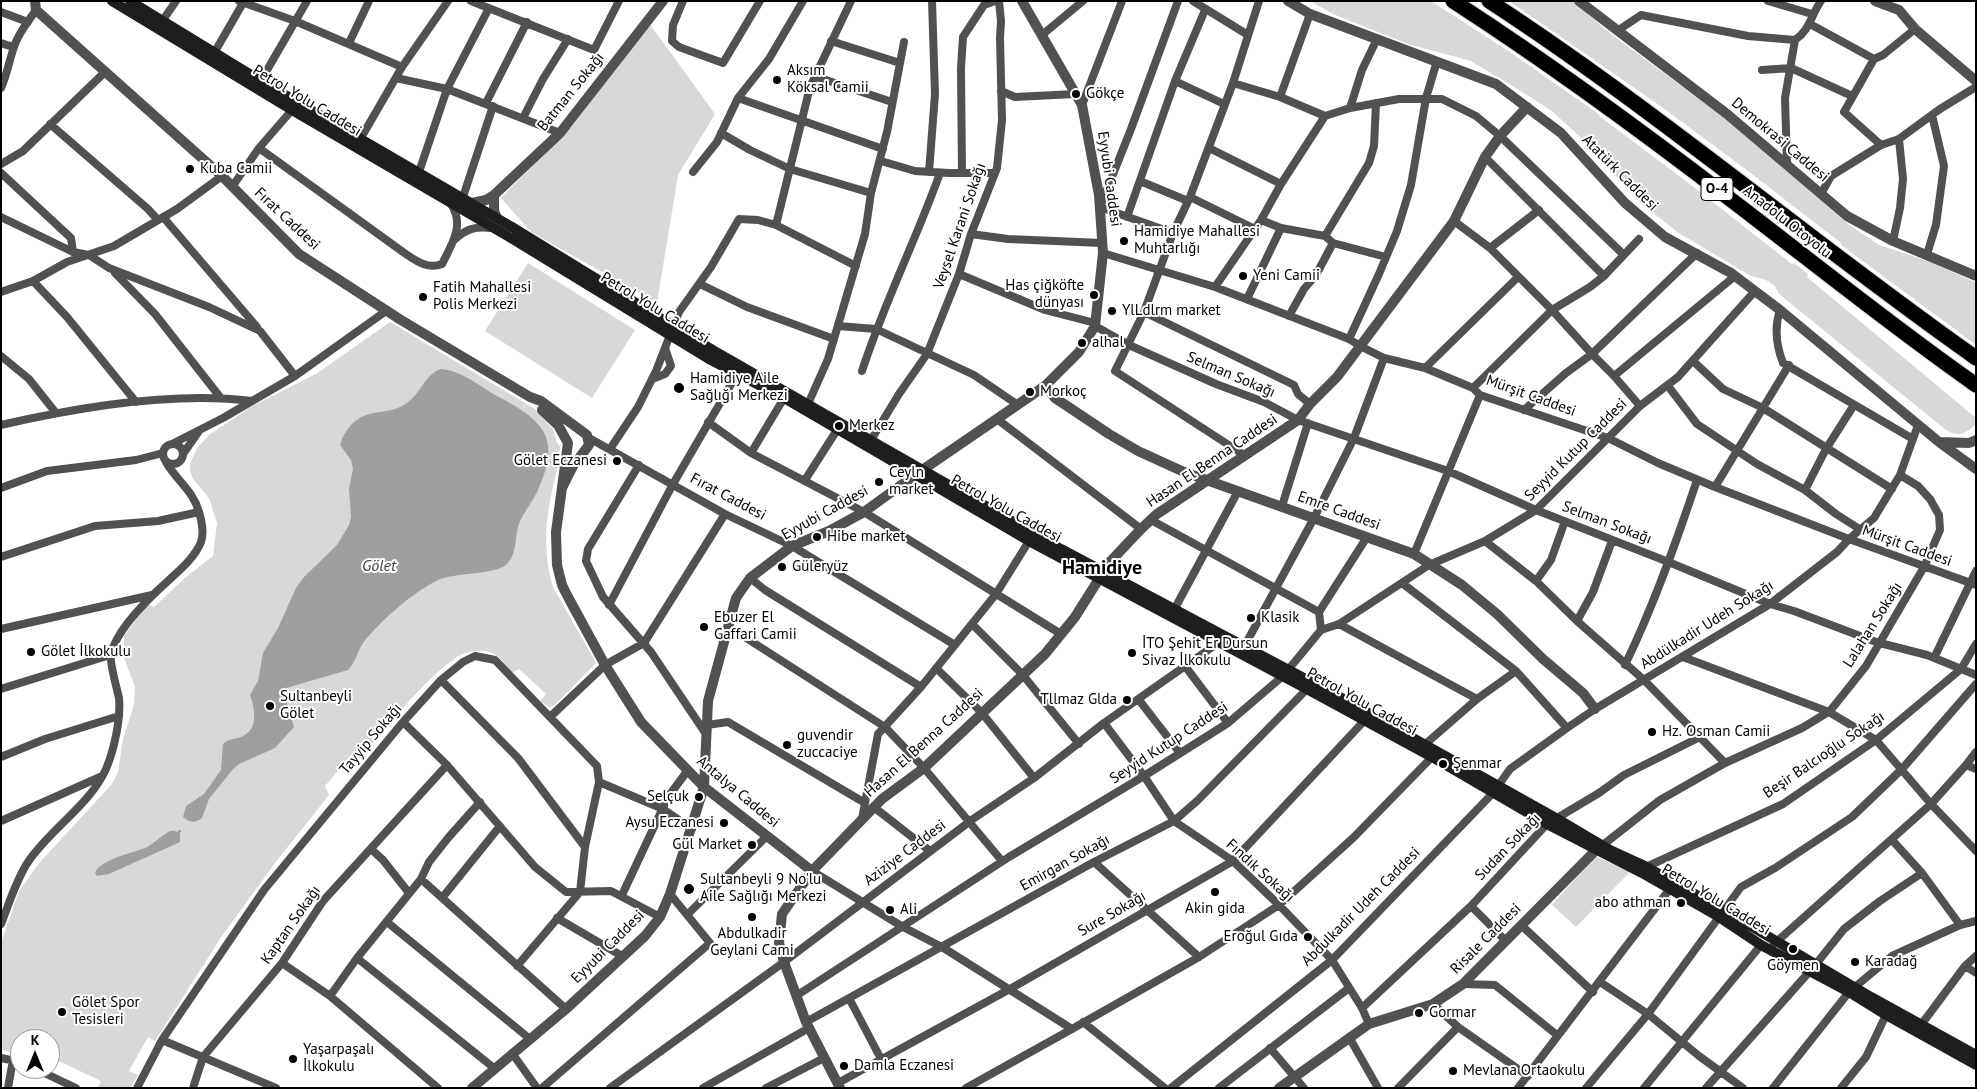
<!DOCTYPE html>
<html>
<head>
<meta charset="utf-8">
<style>
  body { margin:0 }
  #map { position:relative; width:1977px; height:1089px; overflow:hidden; background:#fff; font-family:"PT Sans",sans-serif }
  canvas { display:block }
  .frame { position:absolute; inset:0; border:2px solid #000; pointer-events:none }
  .north { position:absolute; left:10px; top:1029px; width:50px; height:50px; box-sizing:border-box; background:#fff; border:1px solid #999; border-radius:50%; rotate:0deg; font-size:14px; font-weight:700; line-height:20px; text-align:center; color:#000 }
  .north::after { content:''; display:block; margin:auto; width:18px; height:22px; background:#000; clip-path:polygon(50% 0,100% 100%,50% 72%,0 100%) }
</style>
</head>
<body>
<div id="map">
<canvas width="1977" height="1089"></canvas>
<div class="frame"></div>
<div class="north">K</div>
</div>
<script>
const ctx = document.querySelector('canvas').getContext('2d');
ctx.lineJoin = 'round';
function fill(path, color) { ctx.fillStyle = color; ctx.fill(path, 'evenodd'); }
function trace(path, color, width, dash) { ctx.strokeStyle = color; ctx.lineWidth = width; ctx.lineCap = dash ? 'butt' : 'round'; ctx.setLineDash(dash || []); ctx.stroke(path); }
function label(font, color, halo, rows, align = 'center') {
  ctx.font = font + ' "PT Sans",sans-serif'; ctx.lineWidth = 4; ctx.setLineDash([]); ctx.textBaseline = 'middle'; ctx.strokeStyle = halo; ctx.fillStyle = color; for (const [text, x, y, turn = 0] of rows) {
    ctx.save(); ctx.translate(x, y); ctx.rotate((+turn || 0) * Math.PI / 180); ctx.textAlign = isNaN(turn) ? turn : align; if (halo) ctx.strokeText(text, 0, 0); ctx.fillText(text, 0, 0); ctx.restore();
  }
}
const green = new Path2D(`
  M 1310,1 L 1431,1 L 1513,54 L 1600,115 L 1599,116 L 1682,178 L 1792,264 L 1794,263 L 1808,274 L 1807,277 L 1976,418 L 1976,424 C 1964,434 1961,438 1946,430 L 1779,294 L 1775,286 L 1766,280 L 1751,276 L 1677,232 L 1634,197 L 1593,149 L 1552,111 L 1519,90 L 1471,61 L 1408,44 L 1333,14 Z
  M 1509,1 L 1572,1 L 1611,34 L 1723,117 L 1848,224 L 1879,245 L 1933,263 L 1976,283 L 1976,345 L 1841,245 L 1841,243 L 1748,171 L 1659,105 Z
  M 649,23 L 715,114 L 678,175 L 657,303 L 531,232 L 501,198 L 574,124 Z
  M 528,263 L 635,330 L 592,398 L 485,331 Z
  M 390,322 L 535,409 L 553,429 L 557,443 L 560,446 C 560,462 555,476 552,491 C 545,523 543,555 553,587 L 596,663 L 555,705 L 549,707 L 540,701 L 546,694 L 519,669 L 512,673 C 507,668 501,657 494,654 C 484,648 466,651 457,657 C 422,681 388,727 359,759 L 352,754 L 325,786 L 329,795 L 275,863 L 222,936 L 155,1041 L 148,1037 L 129,1071 L 138,1075 L 130,1088 L 98,1088 L 101,1081 L 50,1057 L 50,1039 L 20,1039 L 20,1055 L 1,1049 L 1,943 L 19,891 L 40,862 L 112,784 L 118,772 L 123,739 L 134,705 L 135,687 L 124,658 L 124,636 L 148,604 L 154,607 L 186,577 L 213,556 L 217,523 L 209,498 L 193,479 L 190,471 L 190,464 L 197,448 L 210,434 L 254,405 L 316,374 Z
  M 1595,856 L 1630,872 L 1576,927 L 1552,905 Z`);
const water = new Path2D(`
  M 441,369 C 462,371 478,385 495,395 C 543,420 563,437 537,492 C 532,502 525,511 520,521 C 514,535 518,553 507,564 C 496,575 456,572 438,580 C 412,593 380,621 363,643 C 357,652 356,662 348,670 L 286,688 L 284,693 L 294,727 L 275,748 L 239,764 L 233,769 L 209,799 L 202,818 C 195,823 190,823 183,817 L 186,806 L 204,794 L 221,770 L 223,744 C 228,739 235,739 241,737 C 259,730 255,709 250,695 L 258,681 L 263,653 L 278,628 L 296,588 L 303,578 L 337,545 L 349,525 L 351,517 L 349,489 L 353,469 L 351,460 L 340,445 C 342,437 346,431 351,425 C 369,406 390,417 408,402 C 421,393 425,374 441,369 Z
  M 170,831 L 175,831 L 180,834 L 180,842 L 109,874 L 97,876 L 95,873 C 100,859 134,853 147,847 C 156,842 162,835 170,831 Z`);
const stream = new Path2D(`
  M 175,835 L 180,831`);
const minor = new Path2D(`
  M 239,1 L 295,21 L 402,67
  M 471,1 L 594,50 L 619,1
  M 683,1 L 673,25 L 672,41 L 679,47 L 723,63 L 760,1
  M 1193,1 L 1248,35
  M 1768,1 L 1812,14
  M 1,12 L 28,22
  M 163,20 L 176,1
  M 1810,24 L 1874,59
  M 1617,31 L 1641,15 L 1748,36 L 1795,40
  M 1042,35 L 1083,1
  M 831,41 L 900,63
  M 1,43 L 13,47
  M 349,43 L 369,1
  M 213,55 L 243,3
  M 1762,70 L 1791,68 L 1852,96
  M 814,76 L 892,102
  M 396,78 L 447,89 L 560,133
  M 1175,81 L 1224,104
  M 1233,83 L 1280,97 L 1325,116
  M 259,84 L 307,1
  M 1,88 C 7,75 9,61 14,47 C 18,33 28,22 36,10
  M 1001,91 L 1015,97 L 1075,94
  M 1280,97 L 1310,14
  M 738,98 L 883,149
  M 486,103 L 527,22
  M 1082,105 L 1122,1
  M 1350,108 L 1362,70 L 1377,39
  M 523,118 L 543,79 L 568,39
  M 50,124 L 148,209 L 158,220
  M 721,133 L 750,150 L 790,169 L 871,193
  M 358,143 L 402,67 L 448,1
  M 1881,145 L 1844,112 L 1874,59 L 1883,55 L 1915,29
  M 259,148 L 403,252 C 415,260 427,270 442,264 C 452,244 465,225 451,204
  M 1209,148 L 1281,184
  M 1485,157 L 1604,276
  M 881,161 L 915,171 L 949,173 L 995,173
  M 1,164 L 23,151 L 105,72
  M 1787,164 L 1785,98 L 1795,40 C 1810,30 1811,15 1821,1
  M 419,172 L 447,89 L 489,8
  M 693,172 L 717,142 L 738,98 L 769,59 L 803,1
  M 929,172 L 935,94 L 932,1
  M 1,173 L 71,238 L 73,252
  M 962,173 L 961,68 L 963,37 L 984,5 L 995,1
  M 1140,181 L 1188,201
  M 232,187 L 259,148 L 292,110
  M 1821,194 L 1831,176 L 1881,145 L 1899,139 L 1940,109 L 1976,87
  M 463,197 L 493,106
  M 1190,197 L 1253,228
  M 1,217 L 73,252 L 89,255 L 109,268 L 209,307 L 260,331 L 295,376
  M 163,217 L 257,327
  M 1127,217 L 1175,81 L 1205,10
  M 1261,220 L 1281,228 L 1325,236 L 1333,243 L 1386,257
  M 1454,221 L 1490,248 L 1552,310 L 1592,354 L 1614,376 L 1640,406
  M 776,225 L 810,87 L 851,1
  M 1173,233 L 1100,207 L 1131,129 L 1178,1
  M 971,234 L 1008,239 L 1102,243
  M 1325,236 L 1369,163 L 1374,146 L 1376,103
  M 454,240 C 466,229 475,226 491,228
  M 1893,241 L 1900,208 L 1903,179 L 1899,139
  M 1490,248 L 1539,210
  M 1103,253 L 1215,287 L 1349,339 L 1360,346 L 1384,358 L 1425,368 L 1473,388 L 1480,395 L 1608,438 L 1658,463 L 1715,487 L 1849,539 L 1976,585
  M 1927,254 L 1936,225 L 1944,166 L 1932,115
  M 115,273 L 155,314 L 220,397
  M 959,274 L 1045,310 L 1095,323
  M 33,281 L 67,317 L 136,402
  M 700,284 L 747,307 L 834,339
  M 1215,287 L 1261,220 L 1281,184 L 1325,116 L 1350,108 L 1399,99 L 1442,99 L 1476,116 L 1500,136 L 1624,255
  M 1,292 L 33,281 L 67,262 L 114,246 L 177,209 L 222,176
  M 1247,299 L 1281,228
  M 1780,310 C 1774,328 1776,345 1783,363 L 1913,439
  M 1144,312 L 1294,385 L 1298,394 L 1310,404
  M 1289,316 L 1304,289 L 1316,275 L 1333,243
  M 838,326 L 876,329 L 974,375 L 1018,405
  M 1095,326 L 1129,345 L 1216,384 L 1264,402 L 1298,420 L 1448,471 L 1536,510 L 1666,561 L 1770,604 L 1794,611 L 1876,642 L 1927,655 L 1976,675
  M 1349,339 L 1379,274 L 1397,231 L 1411,185 L 1426,98 L 1437,61
  M 1,356 L 29,379 L 56,413
  M 1693,361 L 1723,389 L 1763,408 L 1892,489
  M 1425,368 L 1518,277
  M 862,371 C 884,303 916,240 940,173
  M 1614,376 L 1735,276
  M 652,379 L 665,374 L 671,366 L 665,348
  M 1668,386 L 1697,424 L 1757,464 L 1805,490 L 1836,514 L 1861,530
  M 1473,388 L 1552,310 L 1590,287 L 1604,276 L 1639,239
  M 808,404 L 828,359 L 865,234 L 871,193 L 887,132 L 904,42
  M 1524,410 L 1566,373 L 1592,354 L 1697,253
  M 997,419 L 1141,529
  M 708,422 L 751,453 L 864,512 L 1061,634
  M 1,425 C 79,407 172,391 252,401
  M 589,438 L 725,514 L 792,546 L 955,645
  M 871,440 L 899,394 L 927,354 L 959,274 L 971,234 L 997,168 L 1002,120 L 1000,38 L 1001,21 L 999,1
  M163 454a10 10 0 1 1 20 0a10 10 0 1 1-20 0Z
  M 172,444 L 223,418 L 295,376 L 386,311
  M 610,449 L 638,407 L 656,371 L 679,312 L 711,267 L 739,219 L 758,220 L 776,225 L 856,266
  M 751,453 L 784,398
  M 183,454 L 199,431
  M 1244,455 L 1115,371 L 1144,312 L 1173,233 L 1190,197 L 1233,83 L 1259,1
  M 639,465 L 588,549 L 586,561 L 603,597 L 651,652 L 706,734
  M 805,480 L 837,430
  M 1715,487 L 1789,365
  M 1,488 L 47,471 L 136,460 L 163,453
  M 1805,490 L 1826,449 L 1854,405
  M 1282,506 L 1308,423
  M 1151,520 L 1319,612 L 1321,630
  M 1485,541 L 1536,581 L 1577,621 L 1644,680 L 1725,763
  M 1414,554 L 1480,395
  M 1,557 L 95,526 L 158,521 L 199,512
  M 750,578 L 765,590 L 921,687
  M 1536,581 L 1551,560 L 1565,521
  M 1402,583 L 1516,671 L 1567,728
  M 609,605 L 673,484 L 737,374
  M 1174,610 L 1237,493
  M 1319,612 L 1367,537
  M 1577,621 L 1593,592 L 1612,541
  M 972,624 L 1022,674 L 1079,744
  M 1339,624 L 1477,699
  M 729,627 L 885,727 L 924,768 L 1002,861
  M 1,629 L 152,595
  M 1244,647 L 1314,518 L 1354,438 L 1384,358
  M 1683,657 L 1829,712 L 1876,740 L 1931,804 L 1976,851
  M 1934,658 L 1976,571
  M 1625,665 C 1654,605 1676,543 1697,480
  M 1185,666 L 1228,723
  M 936,668 L 982,713 L 1034,778
  M 441,680 L 518,758 L 585,847
  M 1,689 L 110,655
  M 1139,700 L 1180,753
  M 550,717 L 605,665 L 644,643 L 725,514
  M 403,722 L 447,765 L 535,867 L 566,892 L 611,891 L 660,917
  M 1104,723 L 1144,776 L 1174,821 L 1233,861 L 1279,905 L 1332,960 L 1362,1008 L 1369,1024
  M 707,725 L 728,722 L 865,803
  M 1422,747 L 1477,699 L 1516,671
  M 1,757 L 45,739 L 119,716
  M 1966,765 L 1976,769
  M 875,808 L 930,851
  M 862,819 L 878,734 L 921,687 L 996,594 L 1029,541
  M 1,821 L 100,777
  M 1892,840 L 1922,873 L 1960,925
  M 1599,848 L 1660,800 L 1725,763 L 1802,728 L 1830,711 L 1866,666 L 1924,567 L 1940,530 L 1939,515 L 1930,499 L 1918,486 L 1900,475
  M 371,849 L 383,860 L 409,893
  M 1094,862 L 1199,957
  M 1644,868 L 1783,804 L 1876,740 L 1961,669 L 1976,644
  M 812,871 L 903,927 L 942,947 L 1072,1029 L 1199,957 L 1279,905 L 1353,838 L 1432,757
  M 421,879 L 566,1009
  M 622,895 L 668,797 L 688,770
  M 442,898 L 500,826
  M 1471,906 L 1505,940
  M 688,914 L 767,836
  M 557,918 L 622,956
  M 387,922 L 530,1039
  M 1,924 C 9,904 16,880 28,862 C 50,829 90,805 106,769 C 114,750 121,719 119,698 C 117,689 109,661 111,654 C 117,628 150,597 169,580 C 181,569 195,557 201,542 C 204,534 202,521 199,512 C 193,490 176,480 166,462
  M 1521,925 L 1593,992
  M 1774,944 L 1931,804 L 1966,765 L 1976,752
  M 357,958 L 494,1068
  M 282,963 L 330,996 L 438,1088
  M 1816,964 L 1844,929 L 1880,901 L 1922,873
  M 517,966 L 580,892 L 585,847 L 599,782
  M 1965,966 L 1976,973
  M 1600,982 L 1648,1014 L 1699,1056 L 1743,1088
  M 1463,984 L 1495,985 L 1557,1035
  M 330,996 L 357,958 L 421,879 L 429,862 L 448,838 L 480,802
  M 796,996 L 1009,857 L 1144,776 L 1228,723 L 1283,676 L 1321,630 L 1339,624 L 1429,565 L 1485,541 L 1536,510 L 1640,406 L 1678,377 L 1755,291
  M 849,998 L 881,1059
  M 1433,1004 L 1458,1027 L 1528,1076
  M 1362,1008 L 1471,906 L 1547,824 L 1599,793 L 1624,775 L 1698,738
  M 806,1022 L 1094,862 L 1174,821 L 1197,801 L 1307,689
  M 1083,1022 L 1165,1088
  M 1921,1025 L 1965,966 L 1976,956
  M 1349,1037 L 1378,1088
  M 162,1040 L 276,1088
  M 1270,1048 L 1304,1088
  M 512,1053 L 537,1088
  M 1,1058 L 20,1062
  M 36,1069 L 76,1088
  M 838,1083 L 1010,989 L 1233,861 L 1364,721
  M 8,1088 L 13,1060
  M 137,1088 L 162,1040 L 264,890 L 403,722 L 441,680 L 463,662 L 475,656 L 495,660 L 597,766 L 599,782 L 663,809 L 692,829
  M 193,1088 L 203,1057 L 282,963 L 323,901 L 447,765
  M 542,1088 L 710,943 L 670,894
  M 610,1088 L 784,962 L 973,819 L 1034,778 L 1104,723 L 1218,643
  M 703,1088 L 809,1028
  M 766,1088 L 824,1058
  M 966,1088 L 1072,1029
  M 1171,1088 L 1332,960 L 1493,793 L 1510,769 L 1567,728 L 1595,709 L 1770,604 L 1837,552 L 1849,539 L 1874,518 L 1900,475 L 1918,425
  M 1219,1088 L 1349,988
  M 1398,1088 L 1458,1027
  M 1518,1088 L 1669,890
  M 1586,1088 L 1648,1014 L 1741,887 L 1775,868 L 1852,817 L 1902,769 L 1976,684
  M 1644,1088 L 1761,945
  M 1706,1088 L 1810,971
  M 1773,1088 L 1849,992 L 1892,956 L 1960,925 L 1976,921
  M 1841,1088 L 1866,1057 L 1886,1015`);
const tertiary = new Path2D(`
  M 35,1 L 36,10 L 222,176 L 299,254 L 401,320 L 530,397 L 541,401 L 587,435 L 589,445 L 573,466 L 562,488
  M 1288,1 L 1310,14 L 1496,84 L 1561,133 L 1625,203 L 1665,237 L 1731,273 L 1780,310 L 1939,442 L 1976,469
  M 1579,1 L 1727,114 L 1847,216 L 1893,241 L 1976,276
  M 1875,1 L 1899,10 L 1915,29 L 1976,81
  M 494,195 L 494,211 L 497,218
  M 472,203 L 486,200 L 494,195 L 560,133 L 663,1
  M 1045,386 L 1055,398 L 1109,434 L 1138,451 L 1184,472 L 1414,554 L 1462,585 L 1497,614 L 1543,659 L 1583,693 L 1595,709
  M 542,410 L 558,425 L 568,443 L 556,532 L 557,565 L 562,585 L 568,597 L 605,665 L 641,722 L 704,787 L 812,871
  M 1940,442 L 1969,443 L 1976,440
  M 472,1088 L 566,1009 L 645,936 L 660,917 L 670,894 L 704,787 L 708,701 L 736,598 L 750,578 L 792,546 L 829,531 L 864,512 L 915,475 L 1045,386 L 1079,352 L 1095,326 L 1103,253 L 1099,195 L 1082,105 L 1022,1
  M 840,1088 L 806,1022 L 784,962 L 779,943 L 782,914 L 812,871 L 882,799 L 924,768 L 1045,654 L 1075,617 L 1109,563 L 1141,529 L 1157,514 L 1298,420 L 1310,404 L 1337,377 L 1454,221 L 1485,157 L 1500,136 L 1527,107
  M 1279,1088 L 1369,1024 L 1433,1004 L 1463,984 L 1596,850`);
const secondary = new Path2D(`
  M 112,1 L 292,110 L 511,238
  M 130,1 L 261,81 L 512,227
  M 711,349 L 1061,549 L 1345,700 L 1556,818 L 1610,850 L 1645,866 L 1727,912 L 1871,997 L 1976,1055
  M 709,359 L 784,398 L 1029,541 L 1307,689 L 1432,757 L 1547,824 L 1642,873 L 1719,917 L 1761,945 L 1849,992 L 1886,1015 L 1976,1065`);
const motorway = new Path2D(`
  M 1453,1 C 1549,63 1643,132 1734,202 C 1814,263 1893,327 1976,385
  M 1489,1 C 1658,111 1811,242 1976,358`);
const secondaryBridge = new Path2D(`
  M 512,227 L 711,349
  M 511,238 L 709,359`);
const markers = [
  [777,80,5,"#000"],
  [1076,94,5,"#000"],
  [190,169,5,"#000"],
  [1124,241,5,"#000"],
  [1243,276,5,"#000"],
  [1094,295,5,"#000"],
  [423,297,5,"#000"],
  [1112,311,5,"#000"],
  [1082,343,5,"#000"],
  [679,388,6,"#000"],
  [1030,392,5,"#000"],
  [839,426,5,"#000"],
  [617,461,5,"#000"],
  [879,482,5,"#000"],
  [817,537,5,"#000"],
  [782,567,5,"#000"],
  [1251,618,5,"#000"],
  [704,627,5,"#000"],
  [31,652,5,"#000"],
  [1132,653,5,"#000"],
  [1127,700,5,"#000"],
  [270,706,5,"#000"],
  [1652,732,5,"#000"],
  [787,745,5,"#000"],
  [1443,764,5,"#000"],
  [699,797,5,"#000"],
  [724,823,5,"#000"],
  [752,845,5,"#000"],
  [689,889,6,"#000"],
  [1215,892,5,"#000"],
  [1681,903,5,"#000"],
  [890,910,5,"#000"],
  [752,917,5,"#000"],
  [1308,937,5,"#000"],
  [1793,949,5,"#000"],
  [1855,962,5,"#000"],
  [62,1012,5,"#000"],
  [1419,1013,5,"#000"],
  [293,1059,5,"#000"],
  [844,1066,5,"#000"],
  [1453,1071,5,"#000"]
];
const shields = [
  [1717,189,32]
];
const shieldNames = [
  ["O-4",1717,189]
];
const poiNames = [
  ["Aksım",787,71],
  ["Köksal Camii",787,88],
  ["Gökçe",1086,94],
  ["Kuba Camii",200,169],
  ["Hamidiye Mahallesi",1134,232],
  ["Muhtarlığı",1134,249],
  ["Yeni Camii",1253,276],
  ["Has çiğköfte",1084,286,"right"],
  ["dünyası",1084,303,"right"],
  ["Fatih Mahallesi",433,288],
  ["Polis Merkezi",433,305],
  ["YlLdlrm market",1122,311],
  ["alhal",1092,343],
  ["Hamidiye Aile",690,379],
  ["Sağlığı Merkezi",690,396],
  ["Morkoç",1040,392],
  ["Merkez",849,426],
  ["Gölet Eczanesi",607,461,"right"],
  ["Ceyln",889,473],
  ["market",889,490],
  ["Hibe market",827,537],
  ["Güleryüz",792,567],
  ["Ebuzer El",714,618],
  ["Gaffari Camii",714,635],
  ["Klasik",1261,618],
  ["İTO Şehit Er Dursun",1142,644],
  ["Sivaz İlkokulu",1142,661],
  ["Gölet İlkokulu",41,652],
  ["Sultanbeyli",280,697],
  ["Gölet",280,714],
  ["Tllmaz Glda",1117,700,"right"],
  ["Hz. Osman Camii",1662,732],
  ["guvendir",797,736],
  ["zuccaciye",797,753],
  ["Şenmar",1453,764],
  ["Selçuk",689,797,"right"],
  ["Aysu Eczanesi",714,823,"right"],
  ["Gül Market",742,845,"right"],
  ["Sultanbeyli 9 No'lu",700,880],
  ["Aile Sağlığı Merkezi",700,897],
  ["abo athman",1671,903,"right"],
  ["Akin gida",1215,909,"center"],
  ["Ali",900,910],
  ["Abdulkadir",752,934,"center"],
  ["Geylani Cami",752,951,"center"],
  ["Eroğul Gıda",1298,937,"right"],
  ["Karadağ",1865,962],
  ["Göymen",1793,966,"center"],
  ["Gölet Spor",72,1003],
  ["Tesisleri",72,1020],
  ["Gormar",1429,1013],
  ["Yaşarpaşalı",303,1050],
  ["İlkokulu",303,1067],
  ["Damla Eczanesi",854,1066],
  ["Mevlana Ortaokulu",1463,1071]
];
const streetNames = [
  ["Batman Sokağı",571,92,-51],
  ["Petrol Yolu Caddesi",307,101,31],
  ["Demokrasi Caddesi",1780,140,40],
  ["Atatürk Caddesi",1620,173,45],
  ["Eyyubi Caddesi",1109,179,82],
  ["Fırat Caddesi",287,219,43],
  ["Anadolu Otoyolu",1787,222,38],
  ["Veysel Karani Sokağı",960,226,-71],
  ["Petrol Yolu Caddesi",655,308,31],
  ["Selman Sokağı",1231,375,23],
  ["Mürşit Caddesi",1531,396,20],
  ["Seyyid Kutup Caddesi",1576,450,-45],
  ["Hasan El Benna Caddesi",1212,461,-34],
  ["Fırat Caddesi",728,497,28],
  ["Petrol Yolu Caddesi",1006,509,29],
  ["Emre Caddesi",1339,511,20],
  ["Eyyubi Caddesi",825,513,-29],
  ["Selman Sokağı",1607,523,21],
  ["Mürşit Caddesi",1907,546,20],
  ["Abdülkadir Udeh Sokağı",1707,625,-32],
  ["Lalahan Sokağı",1873,625,-58],
  ["Petrol Yolu Caddesi",1362,702,29],
  ["Tayyip Sokağı",371,739,-50],
  ["Hasan El Benna Caddesi",924,743,-42],
  ["Seyyid Kutup Caddesi",1169,743,-33],
  ["Beşir Balcıoğlu Sokağı",1824,755,-34],
  ["Antalya Caddesi",738,792,40],
  ["Sudan Sokağı",1508,847,-46],
  ["Aziziye Caddesi",905,853,-37],
  ["Emirgan Sokağı",1065,863,-29],
  ["Fındık Sokağı",1260,871,42],
  ["Petrol Yolu Caddesi",1716,900,31],
  ["Abdulkadir Udeh Caddesi",1361,907,-45],
  ["Sure Sokağı",1112,914,-30],
  ["Kaptan Sokağı",291,925,-55],
  ["Risale Caddesi",1486,939,-45],
  ["Eyyubi Caddesi",608,947,-45]
];
const waterNames = [
  ["Gölet",379,566]
];
const districtNames = [
  ["Hamidiye",1102,568]
];
fill(green, '#d8d8d8');
fill(water, '#9f9f9f');
trace(stream, '#9f9f9f', 2.5);
trace(motorway, '#dbdbdb', 17);
trace(minor, '#515151', 8);
trace(tertiary, '#515151', 10);
trace(secondary, '#1e1e1e', 10);
trace(motorway, '#000', 15);
trace(secondaryBridge, '#1e1e1e', 10);
for (const [x, y, r, color] of markers) { const dot = new Path2D(); dot.arc(x, y, r, 0, 2 * Math.PI); ctx.fillStyle = color; ctx.fill(dot); trace(dot, '#fff', 2); }
for (const [x, y, w] of shields) { const box = new Path2D(); box.roundRect(x - w / 2, y - 11.5, w, 23, 4); ctx.fillStyle = '#fff'; ctx.fill(box); trace(box, '#000', 1); }
label('bold 14px', '#000', null, shieldNames);
label('15px', '#000', '#fff', poiNames, 'left');
label('15px', '#000', '#fff', streetNames);
label('italic 16px', '#404040', '#fff', waterNames);
label('bold 20px', '#000', '#fff', districtNames);
</script>
</body>
</html>
